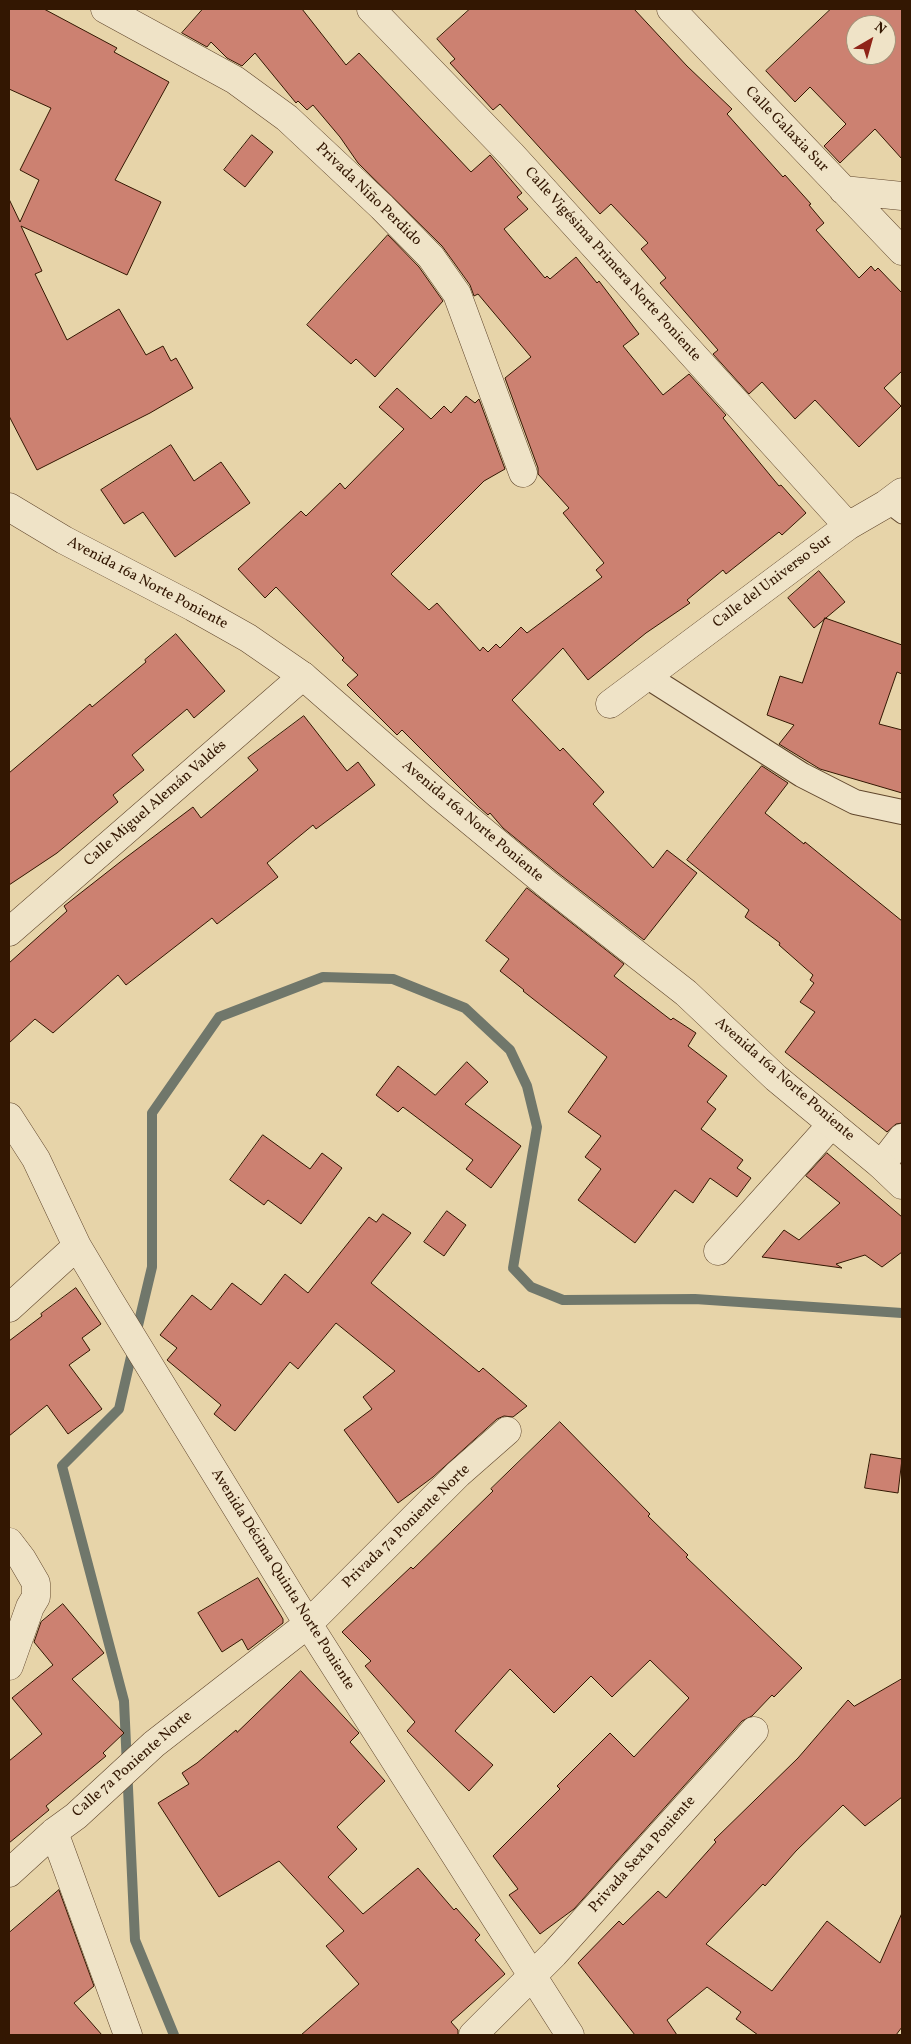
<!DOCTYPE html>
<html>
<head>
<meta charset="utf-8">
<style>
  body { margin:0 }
  #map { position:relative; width:911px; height:2044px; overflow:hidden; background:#e7d4a9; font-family:Vollkorn,serif }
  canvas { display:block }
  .frame { position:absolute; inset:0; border:10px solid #331702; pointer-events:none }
  .north { position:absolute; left:846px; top:15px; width:50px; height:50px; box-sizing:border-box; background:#efe3c7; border:1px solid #a49178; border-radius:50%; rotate:38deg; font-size:14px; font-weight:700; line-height:20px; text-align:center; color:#331702 }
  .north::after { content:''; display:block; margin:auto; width:18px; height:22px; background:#8f2418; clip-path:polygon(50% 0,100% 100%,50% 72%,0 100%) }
</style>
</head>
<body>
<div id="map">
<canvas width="911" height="2044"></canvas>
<div class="frame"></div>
<div class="north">N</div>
</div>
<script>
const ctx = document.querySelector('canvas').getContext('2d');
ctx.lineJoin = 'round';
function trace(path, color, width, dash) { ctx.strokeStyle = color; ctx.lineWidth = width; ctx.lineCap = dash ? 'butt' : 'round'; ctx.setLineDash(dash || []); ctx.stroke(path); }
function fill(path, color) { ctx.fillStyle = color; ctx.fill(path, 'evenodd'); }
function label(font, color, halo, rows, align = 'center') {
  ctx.font = font + ' Vollkorn,serif'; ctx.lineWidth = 4; ctx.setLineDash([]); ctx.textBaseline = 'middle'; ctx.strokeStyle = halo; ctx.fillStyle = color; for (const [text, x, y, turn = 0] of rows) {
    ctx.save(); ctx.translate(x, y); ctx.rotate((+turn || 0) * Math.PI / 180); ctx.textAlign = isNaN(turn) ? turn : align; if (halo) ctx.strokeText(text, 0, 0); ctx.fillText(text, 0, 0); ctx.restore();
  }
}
const stream = new Path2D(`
  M 136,1334 L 152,1267 L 152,1113 L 219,1017 L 323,977 L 393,979 L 465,1008 L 510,1050 L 527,1086 L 537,1127 L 513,1268 L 531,1287 L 563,1300 L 695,1299 L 902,1313
  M 133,1348 L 119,1409 L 62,1466 L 124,1701 L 135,1940 L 174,2035`);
const building = new Path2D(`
  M 9,9 L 44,9 L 117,48 L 114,52 L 169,82 L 115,180 L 161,202 L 127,275 L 21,226 L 42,271 L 35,274 L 67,340 L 119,309 L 146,355 L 163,346 L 171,361 L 176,358 L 193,388 L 150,413 L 37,470 L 9,416 L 9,199 L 20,222 L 39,180 L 20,170 L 51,108 L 9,89 Z
  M 203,9 L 302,9 L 346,65 L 359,53 L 471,172 L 490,155 L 522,193 L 517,197 L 528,209 L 504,229 L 545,278 L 547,276 L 550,279 L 576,257 L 597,283 L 599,281 L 639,334 L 623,346 L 663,395 L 689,374 L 726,415 L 723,418 L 779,486 L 781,485 L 806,513 L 782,535 L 779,532 L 726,574 L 723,570 L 687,600 L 690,603 L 646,633 L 588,680 L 563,648 L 512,700 L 560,751 L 563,748 L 604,792 L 593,804 L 653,868 L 667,850 L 697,873 L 644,940 L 558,873 L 503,828 L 490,813 L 488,815 L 479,807 L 402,730 L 397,735 L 347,685 L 358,675 L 342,660 L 344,658 L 276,587 L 265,598 L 238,569 L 301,511 L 306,516 L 340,483 L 345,489 L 404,429 L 379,407 L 397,388 L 431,419 L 444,406 L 451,413 L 466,396 L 475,403 L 479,399 L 505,469 L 484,481 L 391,574 L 429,610 L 437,603 L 480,651 L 483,647 L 488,652 L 496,644 L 500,648 L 521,627 L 527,633 L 602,577 L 596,570 L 604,563 L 563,513 L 569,508 L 538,474 L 538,468 L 505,378 L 531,357 L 478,294 L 474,296 L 470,285 L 442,246 L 358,163 L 340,137 L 313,105 L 307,110 L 298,101 L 296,103 L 255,53 L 242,66 L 227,58 L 211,42 L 207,47 L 182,33 Z
  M 470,9 L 634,9 L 687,66 L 732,109 L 727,114 L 783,177 L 785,175 L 811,204 L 809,205 L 824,223 L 816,230 L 859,278 L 871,266 L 875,271 L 878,268 L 902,293 L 902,371 L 884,388 L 901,406 L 859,447 L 815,400 L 795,419 L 762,382 L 749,394 L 713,354 L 718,350 L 660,283 L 666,278 L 641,249 L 648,243 L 611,204 L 600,214 L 500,104 L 493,110 L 450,63 L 455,59 L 437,39 Z
  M 831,9 L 902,9 L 902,159 L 875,129 L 840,163 L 824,146 L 846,124 L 810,87 L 795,102 L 766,71 ZM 856,25 L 886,25 L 886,55 L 856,55 Z
  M 252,135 L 273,152 L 245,187 L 224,170 Z
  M 388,235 L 419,267 L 443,301 L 375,377 L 356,359 L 351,364 L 307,325 Z
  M 171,445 L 194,481 L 221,462 L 250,503 L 175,557 L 143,512 L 124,524 L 101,490 Z
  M 819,571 L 845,602 L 814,628 L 788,598 Z
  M 825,618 L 902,645 L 902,674 L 897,672 L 879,724 L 902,730 L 902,793 L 820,769 L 779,744 L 794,725 L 767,715 L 780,676 L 802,683 Z
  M 176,634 L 225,691 L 194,718 L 187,709 L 132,755 L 144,770 L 113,795 L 118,802 L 57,853 L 9,885 L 9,773 L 90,704 L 92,707 L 146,662 L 145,660 Z
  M 304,716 L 347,771 L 358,762 L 375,785 L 316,829 L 313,825 L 267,863 L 278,877 L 217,924 L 212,918 L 126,985 L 118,975 L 53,1033 L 35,1019 L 9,1043 L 9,963 L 67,911 L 64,906 L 124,859 L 193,807 L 201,818 L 258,770 L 248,758 Z
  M 762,766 L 788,783 L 765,813 L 804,844 L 805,842 L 902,921 L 902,1123 L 896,1124 L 887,1132 L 785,1052 L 815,1012 L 800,1002 L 814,983 L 810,980 L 813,975 L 779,945 L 780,943 L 745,917 L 749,910 L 687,860 Z
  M 527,888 L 624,964 L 614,976 L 671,1020 L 673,1018 L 696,1033 L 688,1046 L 727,1076 L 707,1102 L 716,1109 L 701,1129 L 743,1160 L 737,1168 L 751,1178 L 737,1197 L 710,1178 L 693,1203 L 675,1190 L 635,1243 L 578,1200 L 601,1169 L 585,1157 L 601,1136 L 568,1112 L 607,1057 L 523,991 L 524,990 L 500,971 L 509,959 L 486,941 Z
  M 467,1062 L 488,1082 L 465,1104 L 521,1146 L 491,1188 L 466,1169 L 473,1160 L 403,1107 L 398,1112 L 376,1095 L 398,1066 L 435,1095 Z
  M 263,1135 L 310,1169 L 322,1153 L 342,1168 L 301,1224 L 268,1200 L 264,1205 L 230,1180 Z
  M 827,1153 L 902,1217 L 902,1252 L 882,1267 L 865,1255 L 836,1264 L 842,1268 L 762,1257 L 784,1230 L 799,1240 L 840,1203 L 806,1176 Z
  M 447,1211 L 466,1225 L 444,1256 L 424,1242 Z
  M 383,1214 L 411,1233 L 371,1283 L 479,1372 L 483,1368 L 527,1406 L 513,1417 L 504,1416 L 497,1419 L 433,1477 L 398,1503 L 344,1430 L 372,1409 L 363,1397 L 395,1371 L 336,1323 L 298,1369 L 290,1362 L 235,1431 L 214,1414 L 221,1405 L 167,1360 L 177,1348 L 160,1335 L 192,1295 L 211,1310 L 232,1283 L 261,1305 L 285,1274 L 308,1293 L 369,1217 L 376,1222 Z
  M 76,1288 L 101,1324 L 82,1338 L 90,1350 L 69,1365 L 102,1409 L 68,1434 L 47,1405 L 9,1436 L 9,1341 L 42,1316 L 41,1314 Z
  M 560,1422 L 650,1514 L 648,1516 L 688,1555 L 686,1557 L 802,1668 L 774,1697 L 772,1695 L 752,1716 L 742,1721 L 574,1909 L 540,1934 L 509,1895 L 518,1889 L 493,1856 L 560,1789 L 557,1786 L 610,1733 L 634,1757 L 689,1698 L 650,1660 L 612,1697 L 591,1676 L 554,1713 L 510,1669 L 455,1731 L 493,1765 L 469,1791 L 407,1731 L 415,1722 L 365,1666 L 371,1661 L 342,1632 L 411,1567 L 413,1569 L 493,1491 L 491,1489 Z
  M 871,1454 L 902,1459 L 898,1493 L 865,1488 Z
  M 258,1578 L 283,1619 L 283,1623 L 248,1650 L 242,1639 L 222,1652 L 198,1613 Z
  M 63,1604 L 104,1653 L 72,1679 L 124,1733 L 103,1753 L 106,1756 L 46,1806 L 49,1810 L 9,1843 L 9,1761 L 42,1734 L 12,1698 L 53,1665 L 34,1642 L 41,1622 Z
  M 301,1671 L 359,1733 L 350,1742 L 385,1781 L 337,1827 L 357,1849 L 328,1877 L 363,1914 L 418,1868 L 454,1910 L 456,1908 L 480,1935 L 475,1940 L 505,1974 L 451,2022 L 458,2030 L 458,2035 L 301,2035 L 359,1984 L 326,1946 L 344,1931 L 279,1861 L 219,1897 L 158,1803 L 189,1784 L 182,1773 L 197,1763 L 236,1730 L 237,1732 Z
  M 902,1679 L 902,1797 L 865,1826 L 843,1805 L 796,1851 L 765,1886 L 763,1884 L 706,1944 L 772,1991 L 827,1921 L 880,1963 L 902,1913 L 902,2027 L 896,2035 L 758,2035 L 736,2019 L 741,2012 L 707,1987 L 667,2020 L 677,2035 L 635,2035 L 578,1963 L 619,1921 L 623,1925 L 658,1891 L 666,1898 L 716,1842 L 714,1840 L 798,1758 L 848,1700 L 854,1706 Z
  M 59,1890 L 94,1986 L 74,2003 L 102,2035 L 9,2035 L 9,1933 Z`);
const service = new Path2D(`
  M 886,504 L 902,516`);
const pedestrian = new Path2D(`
  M 648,677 L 802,775 L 855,802 L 902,812`);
const minor = new Path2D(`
  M 105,9 L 235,80 L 287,118 L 382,207 L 431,257 L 457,294 L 523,473
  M 371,9 L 511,154 L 848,526
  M 671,9 L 902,251
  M 843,190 L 902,196
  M 610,704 L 848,526 L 886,504 L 902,492
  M 9,932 L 303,676
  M 9,1117 L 36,1159 L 77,1246 L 108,1298 L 308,1624 L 570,2035
  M 881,1165 L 902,1138
  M 718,1251 L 832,1124
  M 9,1308 L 77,1246
  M 9,1542 L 22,1559 L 36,1583 L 36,1597 L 30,1607 L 9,1666
  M 54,1832 L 128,2035
  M 9,1873 L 54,1832 L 76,1816 L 154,1744 L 308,1624 L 458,1474 L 507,1431
  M 473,2035 L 554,1954 L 754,1731`);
const tertiary = new Path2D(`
  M 9,507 L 64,540 L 193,607 L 248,638 L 303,676 L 439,795 L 548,885 L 686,993 L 776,1078 L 881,1165 L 902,1185`);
const streetNames = [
  ["Calle Galaxia Sur",786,130,46],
  ["Privada Niño Perdido",368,195,44],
  ["Calle Vigésima Primera Norte Poniente",612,265,48],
  ["Calle del Universo Sur",773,582,-37],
  ["Avenida 16a Norte Poniente",147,584,28],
  ["Calle Miguel Alemán Valdés",156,804,-41],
  ["Avenida 16a Norte Poniente",472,822,40],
  ["Avenida 16a Norte Poniente",784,1080,41],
  ["Privada 7a Poniente Norte",407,1527,-44],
  ["Avenida Décima Quinta Norte Poniente",282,1580,58],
  ["Calle 7a Poniente Norte",133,1765,-41],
  ["Privada Sexta Poniente",643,1855,-48]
];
trace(stream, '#70776b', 10);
fill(building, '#cc8171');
trace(building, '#331702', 1);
trace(service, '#60462c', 17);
trace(pedestrian, '#60462c', 26);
trace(minor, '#60462c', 29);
trace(tertiary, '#60462c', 29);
trace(service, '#efe3c7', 15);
trace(pedestrian, '#efe3c7', 24);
trace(minor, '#efe3c7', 28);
trace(tertiary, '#efe3c7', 28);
label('15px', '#331702', '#efe3c7', streetNames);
</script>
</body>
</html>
